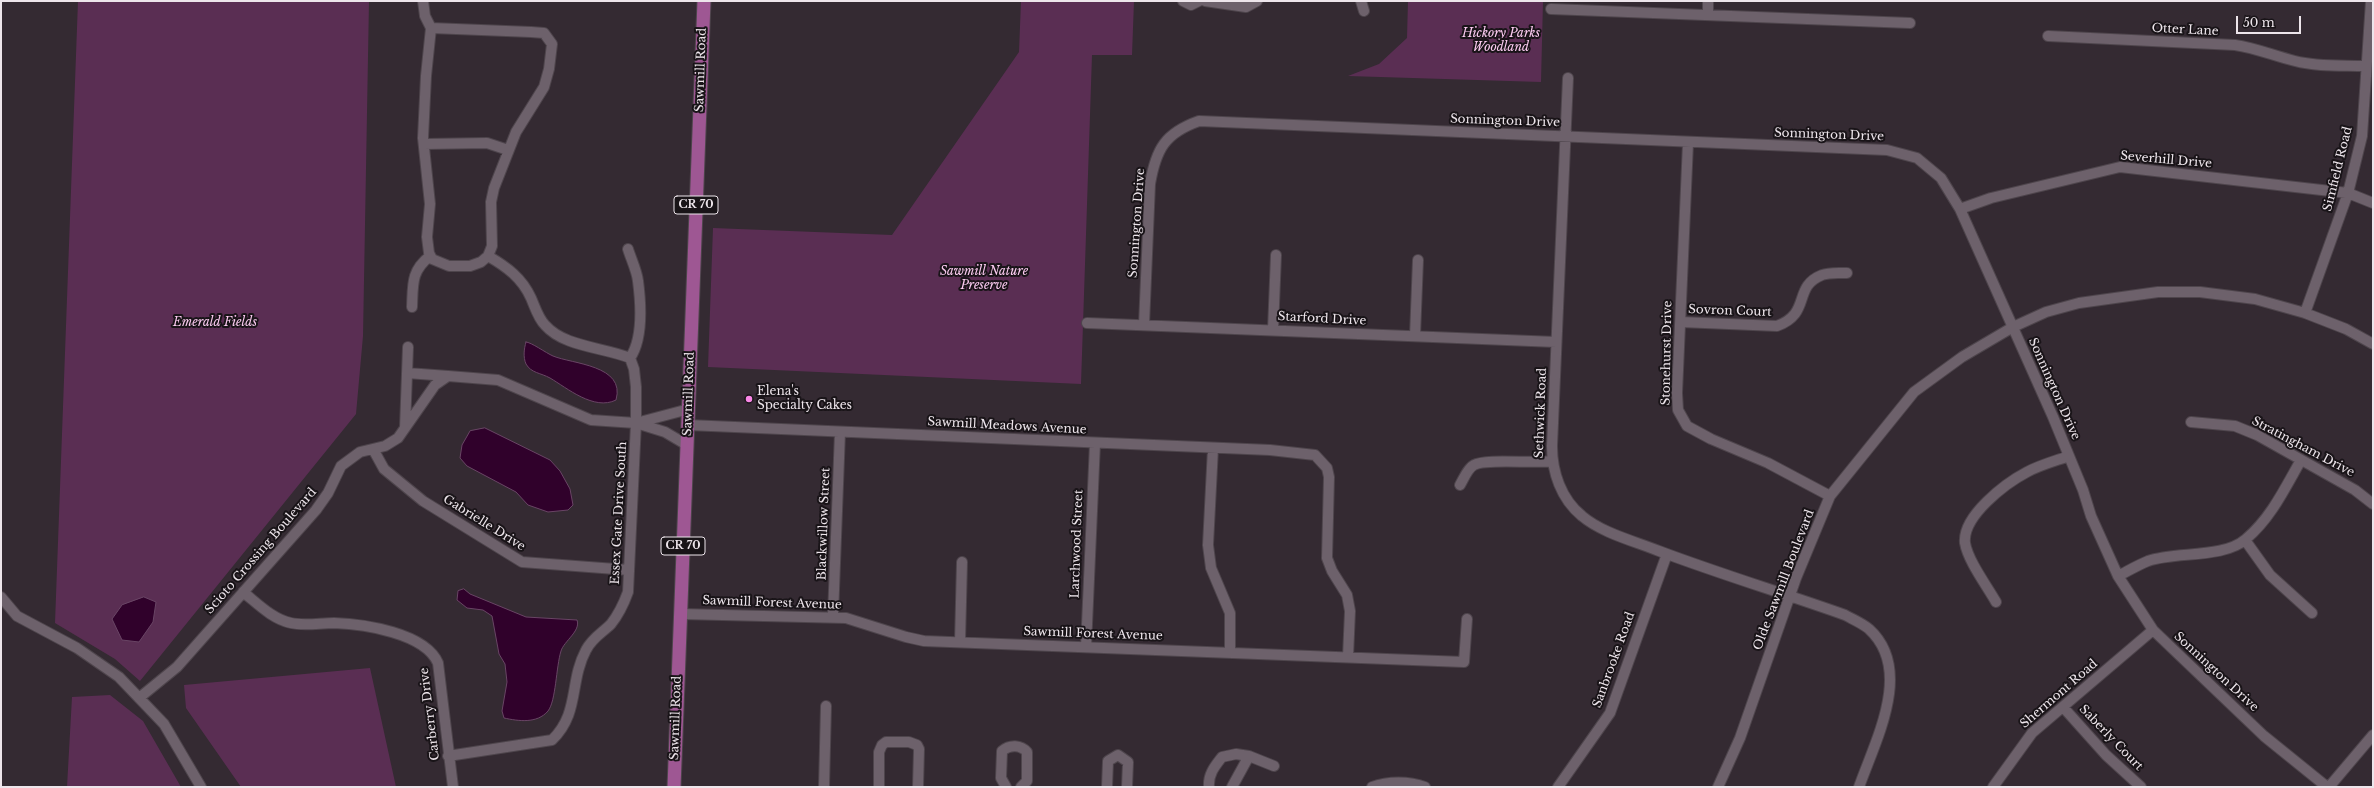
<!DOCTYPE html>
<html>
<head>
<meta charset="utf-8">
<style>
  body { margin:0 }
  #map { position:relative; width:2374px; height:788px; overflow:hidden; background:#342a32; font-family:"Libre Baskerville",serif }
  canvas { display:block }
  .frame { position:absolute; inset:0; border:2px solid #ede5eb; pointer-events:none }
  .scale { position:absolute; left:2236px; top:16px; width:65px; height:18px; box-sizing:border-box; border:2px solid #ede5eb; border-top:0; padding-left:5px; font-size:12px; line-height:14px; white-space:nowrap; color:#ede5eb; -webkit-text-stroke:3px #191418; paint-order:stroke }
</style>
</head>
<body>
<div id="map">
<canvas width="2374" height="788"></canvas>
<div class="frame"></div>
<div class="scale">50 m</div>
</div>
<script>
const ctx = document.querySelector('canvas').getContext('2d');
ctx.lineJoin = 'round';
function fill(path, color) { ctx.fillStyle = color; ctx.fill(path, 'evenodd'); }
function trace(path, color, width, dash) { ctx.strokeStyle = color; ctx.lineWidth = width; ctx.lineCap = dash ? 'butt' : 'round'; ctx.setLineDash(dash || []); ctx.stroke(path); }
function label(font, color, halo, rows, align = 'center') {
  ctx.font = font + ' "Libre Baskerville",serif'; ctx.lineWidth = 4; ctx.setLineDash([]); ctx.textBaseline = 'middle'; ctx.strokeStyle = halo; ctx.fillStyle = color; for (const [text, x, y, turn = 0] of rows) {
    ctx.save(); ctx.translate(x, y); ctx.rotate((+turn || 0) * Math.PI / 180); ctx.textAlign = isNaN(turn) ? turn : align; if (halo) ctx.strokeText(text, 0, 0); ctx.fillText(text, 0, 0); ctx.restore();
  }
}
const green = new Path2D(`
  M 78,1 L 369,1 L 363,336 L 356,414 L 140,681 L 115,659 L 55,623 Z
  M 1021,1 L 1134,1 L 1132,55 L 1092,55 L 1081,384 L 708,367 L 713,228 L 892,235 L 1019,52 Z
  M 1408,1 L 1543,1 L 1541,82 L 1348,76 L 1379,64 L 1407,38 Z
  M 370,668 L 396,787 L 241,787 L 186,708 L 184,685 Z
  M 110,695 L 143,721 L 181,787 L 67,787 L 72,697 Z`);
const water = new Path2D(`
  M 526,342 C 531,342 546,353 553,356 C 572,364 626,365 616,400 C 594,411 567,388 550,378 C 541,373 531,373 526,364 C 523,357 524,349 526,342 Z
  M 485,428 L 550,460 L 560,471 L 570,489 L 573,505 L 568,510 L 548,512 L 528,505 L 516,492 L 467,466 L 460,458 L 462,445 L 470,431 Z
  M 464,589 L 470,594 L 526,617 L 577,620 C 581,631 564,641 561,651 C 556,667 556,701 548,711 C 537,724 518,721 504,718 L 502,711 L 507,682 L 505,664 L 499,654 L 492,616 L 483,610 L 467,608 L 457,600 L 458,591 Z
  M 144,597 L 156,602 L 153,622 L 139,642 L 122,640 L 112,619 L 122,605 Z`);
const minor = new Path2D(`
  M 423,1 L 425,16 L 431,28
  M 1183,1 L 1191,5 L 1199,1
  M 1205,1 L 1246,7 L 1257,1
  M 1361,1 L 1364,11
  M 1551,9 L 1910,23
  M 1708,15 L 1708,1
  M 431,28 L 531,32 L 544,33 L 552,44 L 549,69 L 544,87 L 516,132 L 494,188 L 491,202 L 492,246 L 488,256 L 481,262 L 470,266 L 449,266 L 432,259 L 429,253 L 427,237 L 430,204 L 423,138 L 426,76 Z
  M 2048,36 L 2235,45 C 2256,48 2274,56 2295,61 C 2318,67 2343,65 2366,66
  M 1568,78 L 1552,446 C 1552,472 1561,499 1582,516 C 1602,533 1634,541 1659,551 C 1720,574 1783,593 1845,615 C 1852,619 1862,623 1869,629 C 1914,670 1875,741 1859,787
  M 1688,143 L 1677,393 L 1678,410 L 1687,426 L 1711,439 L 1768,463 L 1830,496
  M 424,144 L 487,143 L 508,150
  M 1960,209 L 1991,198 L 2120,167 L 2348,193 L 2373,203
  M 628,249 C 631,259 637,271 638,281 C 641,304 643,339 630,358
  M 412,307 C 413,284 411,271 430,256
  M 2305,313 L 2348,193 L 2362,136 L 2371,1
  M 1681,322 L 1777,326 C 1812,313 1792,287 1822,275 C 1829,272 1839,273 1847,273
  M 1087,323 L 1556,342
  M 1144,325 L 1150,184 C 1156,149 1165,133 1199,121 L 1887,150 L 1917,158 L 1941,178 L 1960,209 L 2053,417 L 2083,490 L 2091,516 L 2118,576 L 2153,630 L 2264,736 L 2327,787
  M 1273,330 L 1276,255
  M 1415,336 L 1418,260
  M 407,373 L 448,376
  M 2191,422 L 2235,426 L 2257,435 L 2355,490 L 2373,504
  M 636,423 L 689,409
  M 688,425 L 1270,450 L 1315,455 L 1327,468 L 1329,477 L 1327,558 L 1332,571 L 1347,595 L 1350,611 L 1348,657
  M 405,428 L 408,347
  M 1213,448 L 1208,545 L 1211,568 L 1230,613 L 1230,653
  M 373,449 L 384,469 L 423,501 L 522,562 L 629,570
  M 1460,485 C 1464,478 1468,468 1474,465 C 1486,458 1534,464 1552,461
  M 2245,540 L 2270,575 L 2312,613
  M 2118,576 C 2128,571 2138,565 2148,561 C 2176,551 2223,559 2246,539 C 2271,518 2285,488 2301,460
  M 243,592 C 257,603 272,619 291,623 C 304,626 320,623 334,623 C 364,624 425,633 438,663 L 453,787
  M 1,597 L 17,616 L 77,648 L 119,677 L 164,724 L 201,787
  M 1996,602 C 1987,586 1968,561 1965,543 C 1962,516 2006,483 2027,472 C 2040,465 2055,461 2069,456
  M 681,614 L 846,618 L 906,637 L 924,641 L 1464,662 L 1467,619
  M 833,616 L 840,432
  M 960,642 L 962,562
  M 1086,647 L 1095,443
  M 139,698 L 177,667 L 316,510 L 328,493 L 341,466 L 360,452 L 385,446 L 398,438 L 435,385 L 448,376 L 498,380 L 591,420 L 636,423 L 665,432 L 687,445
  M 2063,707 L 2106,755 L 2141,787
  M 448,756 L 552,740 C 580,713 569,682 586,650 C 592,638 602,633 611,624 C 619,614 624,603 628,592 L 636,423 L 636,387 L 634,369 L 630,358 C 603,347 564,347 545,325 C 538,318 535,307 531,298 C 522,278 507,267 488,256
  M 1249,756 L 1274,766
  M 824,787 L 826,706
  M 879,787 L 879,752 L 882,745 L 886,742 L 909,742 L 917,745 L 919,749 L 918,787
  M 1006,787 L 1001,778 L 1002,751 C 1010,744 1021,745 1027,752 L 1027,781 L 1021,787
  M 1107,787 L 1108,761 L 1118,755 L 1128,762 L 1127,787
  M 1209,787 C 1208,774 1215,766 1222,757 L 1236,754 L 1249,756 L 1232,787
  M 1372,787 C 1388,781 1409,781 1425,787
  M 1558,787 L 1610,713 L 1667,554
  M 1718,787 L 1740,738 L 1796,578 L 1830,496 L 1914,392 L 1962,357 L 2013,327 L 2046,312 L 2079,303 L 2158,292 L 2200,292 L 2255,299 L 2305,313 L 2346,329 L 2373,344
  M 1993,787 L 2032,733 L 2153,630
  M 2329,787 L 2373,735`);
const major = new Path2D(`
  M 674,787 L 704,1`);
const markers = [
  [749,399,4,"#fa87e7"]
];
const shields = [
  [696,205,44],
  [683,546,44]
];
const shieldNames = [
  ["CR 70",696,205],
  ["CR 70",683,546]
];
const streetNames = [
  ["Otter Lane",2185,30,3],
  ["Sawmill Road",701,70,-88],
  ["Sonnington Drive",1505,121,2],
  ["Sonnington Drive",1829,135,2],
  ["Severhill Drive",2166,160,5],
  ["Simfield Road",2338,169,-76],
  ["Sonnington Drive",1137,223,-86],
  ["Sovron Court",1730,311,2],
  ["Starford Drive",1322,319,3],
  ["Stonehurst Drive",1667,353,-89],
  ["Sonnington Drive",2054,389,66],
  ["Sawmill Road",689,394,-88],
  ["Sethwick Road",1541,413,-88],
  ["Sawmill Meadows Avenue",1007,426,3],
  ["Stratingham Drive",2303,447,28],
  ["Essex Gate Drive South",619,513,-87],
  ["Gabrielle Drive",484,523,32],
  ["Blackwillow Street",824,524,-88],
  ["Larchwood Street",1077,544,-88],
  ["Scioto Crossing Boulevard",261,551,-49],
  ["Olde Sawmill Boulevard",1784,580,-69],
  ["Sawmill Forest Avenue",772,603,2],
  ["Sawmill Forest Avenue",1093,634,2],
  ["Sanbrooke Road",1614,660,-70],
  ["Sonnington Drive",2216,672,43],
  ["Shermont Road",2059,694,-41],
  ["Carberry Drive",430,714,-97],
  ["Sawmill Road",676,718,-88],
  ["Saberly Court",2111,738,46]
];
const parkNames = [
  ["Hickory Parks",1501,34],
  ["Woodland",1501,48],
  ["Sawmill Nature",984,272],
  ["Preserve",984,286],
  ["Emerald Fields",215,323]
];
const poiNames = [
  ["Elena's",757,392],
  ["Specialty Cakes",757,406]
];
fill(green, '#5a2e53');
fill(water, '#30012b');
trace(water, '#694565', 1);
trace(minor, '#4e454c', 12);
trace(major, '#4e454c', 15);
trace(minor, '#6d616b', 10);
trace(major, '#9e5793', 13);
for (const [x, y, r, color] of markers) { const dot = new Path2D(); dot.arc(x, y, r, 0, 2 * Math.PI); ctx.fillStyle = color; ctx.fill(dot); trace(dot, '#191418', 1.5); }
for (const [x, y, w] of shields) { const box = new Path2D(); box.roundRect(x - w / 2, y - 9, w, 18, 3); ctx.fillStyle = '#191418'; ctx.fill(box); trace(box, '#ede5eb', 1); }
label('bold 11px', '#ede5eb', null, shieldNames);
label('12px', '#ede5eb', '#191418', streetNames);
label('italic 12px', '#fdccf2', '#191418', parkNames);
label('12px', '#ede5eb', '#191418', poiNames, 'left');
</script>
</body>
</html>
